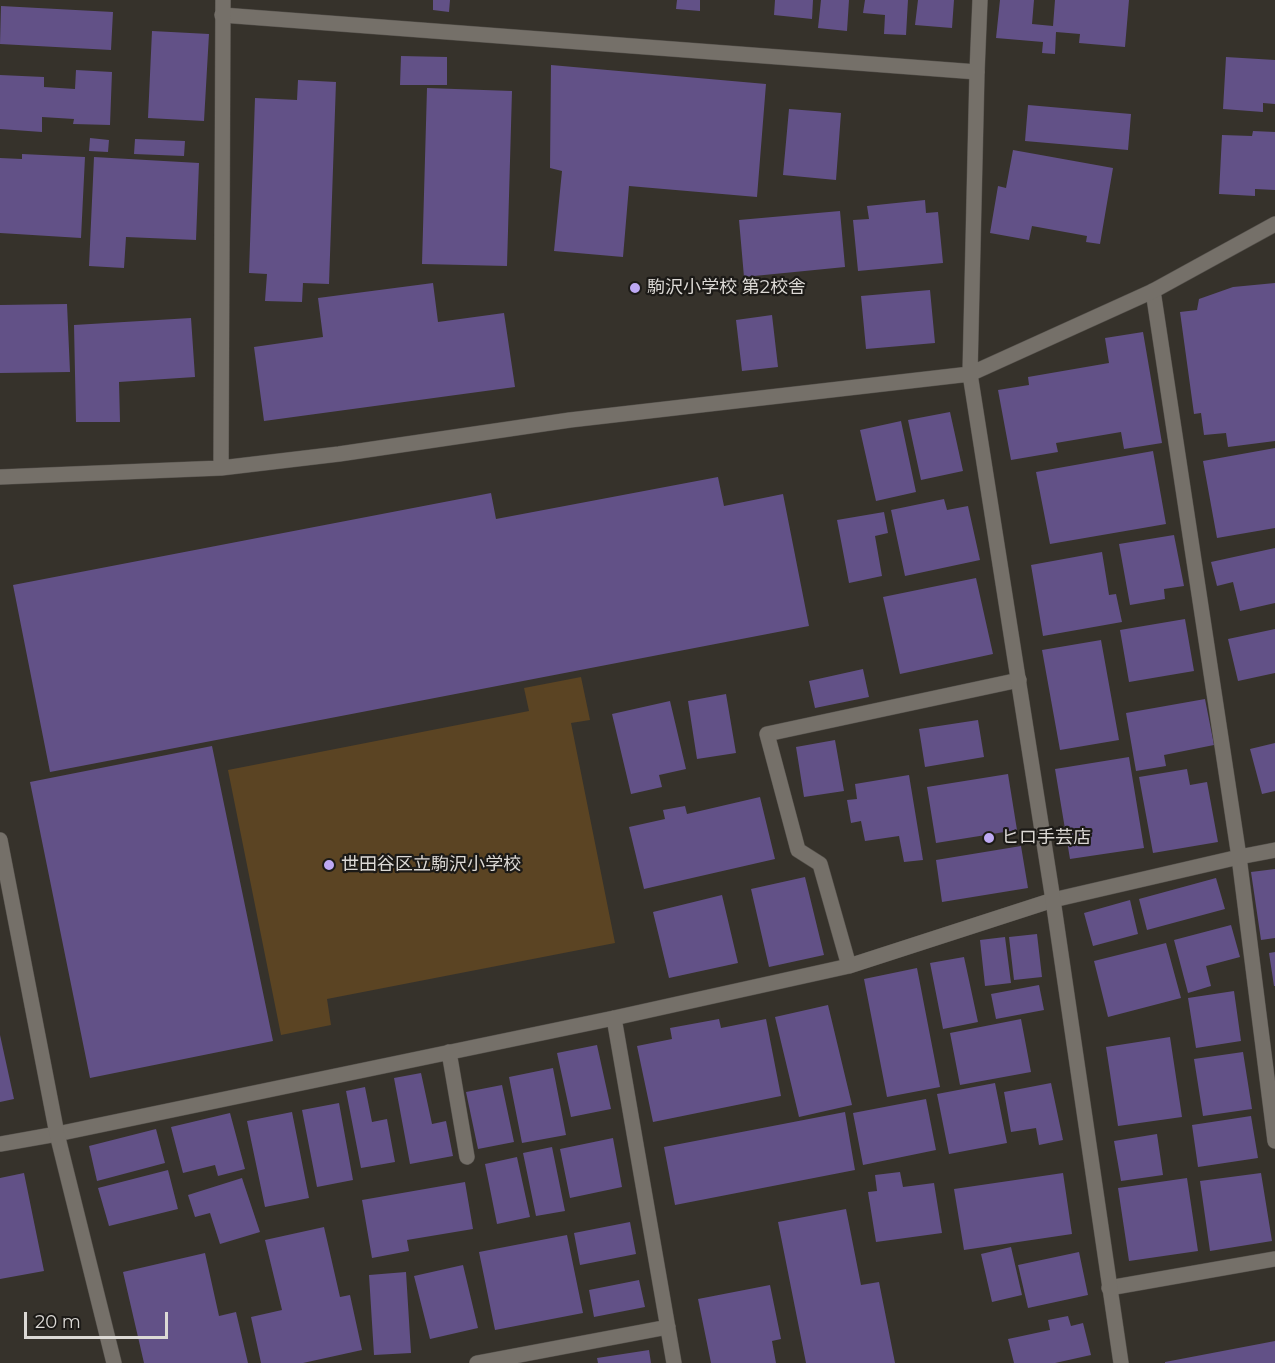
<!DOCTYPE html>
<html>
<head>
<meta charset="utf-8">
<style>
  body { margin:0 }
  #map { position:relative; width:1275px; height:1363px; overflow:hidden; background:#36322b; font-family:Montserrat,sans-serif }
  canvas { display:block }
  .scale { position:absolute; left:24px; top:1312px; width:144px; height:27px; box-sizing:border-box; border:3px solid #dcd9d5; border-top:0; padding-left:8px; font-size:18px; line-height:21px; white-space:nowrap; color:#dcd9d5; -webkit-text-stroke:4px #1c1a17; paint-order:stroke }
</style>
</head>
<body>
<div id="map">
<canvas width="1275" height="1363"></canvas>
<div class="scale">20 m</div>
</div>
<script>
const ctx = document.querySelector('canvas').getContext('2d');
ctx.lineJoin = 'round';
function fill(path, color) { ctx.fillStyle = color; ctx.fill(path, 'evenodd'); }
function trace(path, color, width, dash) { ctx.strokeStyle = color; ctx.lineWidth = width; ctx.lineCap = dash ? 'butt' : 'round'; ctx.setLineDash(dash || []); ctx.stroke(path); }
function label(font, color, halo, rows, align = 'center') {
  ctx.font = font + ' Montserrat,"Noto Sans JP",sans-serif'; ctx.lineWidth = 4.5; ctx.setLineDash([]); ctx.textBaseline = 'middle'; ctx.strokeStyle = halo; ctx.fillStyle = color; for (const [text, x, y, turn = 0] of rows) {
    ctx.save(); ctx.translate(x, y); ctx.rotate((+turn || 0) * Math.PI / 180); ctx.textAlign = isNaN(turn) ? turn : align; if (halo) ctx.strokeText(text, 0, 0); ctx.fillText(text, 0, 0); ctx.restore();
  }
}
const green = new Path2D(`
  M 581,677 L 590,720 L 571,723 L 615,943 L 327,999 L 331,1025 L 281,1035 L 228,770 L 529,711 L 524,688 Z`);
const building = new Path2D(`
  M 433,0 L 450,0 L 449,12 L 433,10 Z
  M 677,0 L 700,0 L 700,11 L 676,9 Z
  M 775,0 L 813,0 L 812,19 L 774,15 Z
  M 821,0 L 849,0 L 847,31 L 818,28 Z
  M 865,0 L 908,0 L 906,35 L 884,34 L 885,15 L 863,13 Z
  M 918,0 L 954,0 L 952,28 L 915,25 Z
  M 1000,0 L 1034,0 L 1032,24 L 1053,26 L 1055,0 L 1129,0 L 1125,47 L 1079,43 L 1080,34 L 1056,32 L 1055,54 L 1042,53 L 1043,42 L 996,38 Z
  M 1,6 L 113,12 L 111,50 L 0,44 Z
  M 152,31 L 209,34 L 204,121 L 148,118 Z
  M 401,56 L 447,57 L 447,85 L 400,85 Z
  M 1226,57 L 1275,60 L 1275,104 L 1263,103 L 1263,112 L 1223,109 Z
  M 551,65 L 766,84 L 757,197 L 629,186 L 623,257 L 554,251 L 562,171 L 550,168 Z
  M 76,70 L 112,72 L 110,125 L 73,124 L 74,119 L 42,117 L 42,132 L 0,129 L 0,75 L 44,77 L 44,87 L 75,89 Z
  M 298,80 L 336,82 L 329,284 L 303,283 L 302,302 L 265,301 L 267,274 L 249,273 L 255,98 L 297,100 Z
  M 427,88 L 512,91 L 507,266 L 422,264 Z
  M 1028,105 L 1131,114 L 1128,150 L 1025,141 Z
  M 789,109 L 841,113 L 836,180 L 783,175 Z
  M 1253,131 L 1275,132 L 1275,190 L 1255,189 L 1255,196 L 1219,194 L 1222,135 L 1252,136 Z
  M 90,138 L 109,140 L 108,152 L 89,151 Z
  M 135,139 L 185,141 L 184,156 L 134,154 Z
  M 1013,150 L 1113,168 L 1100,244 L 1086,242 L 1087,236 L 1032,226 L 1029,240 L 990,233 L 998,186 L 1006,188 Z
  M 22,154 L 85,157 L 81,238 L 0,233 L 0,158 L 22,159 Z
  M 94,157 L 199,163 L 196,240 L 126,237 L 124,268 L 89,266 Z
  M 925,200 L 926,213 L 938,212 L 943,263 L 858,271 L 853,220 L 869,219 L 867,206 Z
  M 840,211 L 845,267 L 744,277 L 739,220 Z
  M 433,283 L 438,322 L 504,313 L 515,387 L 264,421 L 254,347 L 323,337 L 318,298 Z
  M 1275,283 L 1275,441 L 1228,447 L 1226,433 L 1204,435 L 1201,413 L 1194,414 L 1180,312 L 1197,310 L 1199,299 L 1233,287 Z
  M 930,290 L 935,343 L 866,349 L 861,296 Z
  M 67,304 L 70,372 L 0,373 L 0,305 Z
  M 772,315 L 778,367 L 742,371 L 736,320 Z
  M 191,318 L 195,377 L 119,382 L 120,422 L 76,422 L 74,325 Z
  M 1143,332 L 1162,443 L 1124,449 L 1121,432 L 1056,443 L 1058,452 L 1011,460 L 998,390 L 1029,385 L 1028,377 L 1109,363 L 1105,338 Z
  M 950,412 L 963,471 L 921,480 L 908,420 Z
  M 901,421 L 916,492 L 876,501 L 860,430 Z
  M 1275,448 L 1275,528 L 1217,538 L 1203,461 Z
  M 1153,451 L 1166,524 L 1050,544 L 1036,472 Z
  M 718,477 L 724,506 L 783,494 L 809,626 L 50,772 L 13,585 L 491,493 L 496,519 Z
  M 944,499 L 947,510 L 968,506 L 980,560 L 905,576 L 891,510 Z
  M 884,512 L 888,533 L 875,536 L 882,576 L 849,583 L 837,520 Z
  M 1174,535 L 1184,586 L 1164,589 L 1165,599 L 1130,605 L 1119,544 Z
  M 1275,548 L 1275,603 L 1240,611 L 1233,582 L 1217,586 L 1211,562 Z
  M 1102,552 L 1109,595 L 1116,594 L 1122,622 L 1043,636 L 1031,565 Z
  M 976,578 L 993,654 L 900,674 L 883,597 Z
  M 1185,619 L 1194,671 L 1129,682 L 1120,630 Z
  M 1275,629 L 1275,673 L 1238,681 L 1228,639 Z
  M 1101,640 L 1119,740 L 1060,750 L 1042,650 Z
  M 863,669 L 869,697 L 815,708 L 809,681 Z
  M 726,694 L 736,753 L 697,759 L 688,701 Z
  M 1205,699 L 1214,745 L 1164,755 L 1166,766 L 1136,771 L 1126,713 Z
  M 670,701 L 686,769 L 659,775 L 662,787 L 631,794 L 612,714 Z
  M 978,720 L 984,757 L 925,767 L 919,729 Z
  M 835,740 L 844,791 L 804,797 L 796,747 Z
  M 1275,743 L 1275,791 L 1262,794 L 1250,749 Z
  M 212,746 L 273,1041 L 90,1078 L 30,782 Z
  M 1129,757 L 1144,848 L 1070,859 L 1055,769 Z
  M 1187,769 L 1190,785 L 1207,782 L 1218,842 L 1153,853 L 1139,777 Z
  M 1008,774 L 1017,830 L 936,843 L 927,787 Z
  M 909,775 L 923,860 L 904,862 L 899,836 L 865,841 L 861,821 L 851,823 L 847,800 L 857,799 L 855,784 Z
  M 760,797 L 775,859 L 644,889 L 629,827 L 665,819 L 663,810 L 685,806 L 687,814 Z
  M 1021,846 L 1028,888 L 942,902 L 936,860 Z
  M 1275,869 L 1275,938 L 1261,940 L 1251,872 Z
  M 805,877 L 824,955 L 769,967 L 751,889 Z
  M 1216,878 L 1225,909 L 1147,930 L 1139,899 Z
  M 722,895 L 738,963 L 669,978 L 653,912 Z
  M 1130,900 L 1138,934 L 1093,946 L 1084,913 Z
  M 1231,925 L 1240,957 L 1206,966 L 1211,986 L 1188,993 L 1174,940 Z
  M 1037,934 L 1042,977 L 1014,980 L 1009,937 Z
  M 1005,937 L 1011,983 L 985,986 L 980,940 Z
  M 1166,943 L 1181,998 L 1108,1017 L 1094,961 Z
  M 1275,952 L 1275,986 L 1274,986 L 1269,953 Z
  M 964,957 L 978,1022 L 943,1029 L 930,963 Z
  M 917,968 L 940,1087 L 887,1097 L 864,979 Z
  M 1039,985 L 1044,1010 L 996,1019 L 991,994 Z
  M 1234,991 L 1241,1041 L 1196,1048 L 1188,998 Z
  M 828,1005 L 852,1105 L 799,1117 L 775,1017 Z
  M 719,1019 L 721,1028 L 766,1019 L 781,1096 L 653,1122 L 637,1046 L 672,1039 L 670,1028 Z
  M 1021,1019 L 1031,1072 L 960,1085 L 950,1033 Z
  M 0,1035 L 14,1099 L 0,1102 Z
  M 1170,1037 L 1182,1117 L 1118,1126 L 1106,1047 Z
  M 597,1045 L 611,1109 L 571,1117 L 557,1053 Z
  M 1243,1052 L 1252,1109 L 1203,1116 L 1194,1059 Z
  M 553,1068 L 566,1135 L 522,1143 L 509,1077 Z
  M 421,1073 L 432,1124 L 446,1121 L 453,1156 L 410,1164 L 394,1078 Z
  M 995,1083 L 1007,1143 L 949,1154 L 937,1094 Z
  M 1051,1083 L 1063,1140 L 1039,1145 L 1036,1128 L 1011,1132 L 1004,1092 Z
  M 502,1085 L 514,1142 L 478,1149 L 466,1092 Z
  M 365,1087 L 372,1122 L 387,1119 L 395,1162 L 361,1168 L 346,1091 Z
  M 926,1099 L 936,1150 L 863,1165 L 853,1113 Z
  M 339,1103 L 353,1180 L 317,1187 L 302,1110 Z
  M 292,1112 L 309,1198 L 265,1207 L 247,1121 Z
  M 845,1112 L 855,1170 L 675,1205 L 664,1147 Z
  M 230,1113 L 245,1169 L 218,1176 L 215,1165 L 183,1173 L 171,1127 Z
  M 1251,1116 L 1258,1158 L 1198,1167 L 1192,1125 Z
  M 156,1129 L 165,1163 L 97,1181 L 89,1146 Z
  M 1157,1134 L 1163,1175 L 1121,1181 L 1114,1141 Z
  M 613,1138 L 622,1187 L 570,1198 L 560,1149 Z
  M 552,1147 L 565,1211 L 536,1216 L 523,1153 Z
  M 517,1157 L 530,1217 L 497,1224 L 485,1164 Z
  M 168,1170 L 178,1209 L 109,1226 L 98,1188 Z
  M 900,1172 L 903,1187 L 934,1183 L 942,1233 L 876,1242 L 868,1192 L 877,1191 L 875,1175 Z
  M 24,1173 L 44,1271 L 0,1279 L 0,1178 Z
  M 1063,1173 L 1072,1234 L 964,1250 L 954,1189 Z
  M 1261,1173 L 1272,1241 L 1210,1251 L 1200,1181 Z
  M 242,1178 L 260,1232 L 220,1244 L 210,1213 L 195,1217 L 188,1195 Z
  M 1187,1178 L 1198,1251 L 1129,1261 L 1118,1188 Z
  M 465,1182 L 473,1229 L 407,1240 L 409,1251 L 372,1258 L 362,1200 Z
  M 846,1209 L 861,1285 L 879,1282 L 895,1363 L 806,1363 L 778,1222 Z
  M 630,1222 L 636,1254 L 580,1265 L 574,1233 Z
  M 324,1227 L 340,1297 L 350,1295 L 362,1350 L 303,1363 L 261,1363 L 251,1317 L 282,1310 L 265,1240 Z
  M 567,1235 L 583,1313 L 495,1330 L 479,1252 Z
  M 1011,1247 L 1022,1295 L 992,1302 L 981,1254 Z
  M 1079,1252 L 1088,1295 L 1028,1308 L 1018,1265 Z
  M 205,1253 L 219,1316 L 236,1312 L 248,1363 L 144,1363 L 123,1272 Z
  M 463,1265 L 478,1328 L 430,1339 L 414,1276 Z
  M 406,1272 L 411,1353 L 374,1355 L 369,1275 Z
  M 639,1280 L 645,1307 L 594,1317 L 589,1290 Z
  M 770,1285 L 781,1339 L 772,1341 L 776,1363 L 711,1363 L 698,1299 Z
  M 1068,1316 L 1071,1326 L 1083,1323 L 1091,1355 L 1055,1363 L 1014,1363 L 1008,1339 L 1050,1330 L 1048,1320 Z
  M 1275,1341 L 1275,1363 L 1165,1363 L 1165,1362 Z
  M 649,1350 L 651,1363 L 598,1363 L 597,1358 Z`);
const lane = new Path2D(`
  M 222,15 L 977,72
  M 1153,291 L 1239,857 L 1275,1141
  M 849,966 L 820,864 L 798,850 L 767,734 L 1019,680
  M 614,1018 L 674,1363
  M 449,1052 L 467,1157
  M 0,1144 L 57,1134 L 614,1018 L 849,966 L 1053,900 L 1239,857 L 1275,850
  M 1109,1288 L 1275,1259
  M 477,1363 L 668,1327`);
const street = new Path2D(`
  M 980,0 L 977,72 L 970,374 L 1053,900 L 1121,1363
  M 221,468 L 223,0
  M 0,477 L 221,468 L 339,454 L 570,420 L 970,374 L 1153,291 L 1275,224
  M 0,840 L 57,1134 L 114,1363`);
const markers = [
  [635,288,6,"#bea9f4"],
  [989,838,6,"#bea9f4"],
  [329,865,6,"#bea9f4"]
];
const poiNames = [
  ["駒沢小学校 第2校舎",647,288],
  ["ヒロ手芸店",1001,838],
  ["世田谷区立駒沢小学校",341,865]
];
fill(green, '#5b4423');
fill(building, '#625187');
trace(lane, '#534f4a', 16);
trace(street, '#534f4a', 16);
trace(lane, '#757069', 15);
trace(street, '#757069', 15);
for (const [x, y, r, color] of markers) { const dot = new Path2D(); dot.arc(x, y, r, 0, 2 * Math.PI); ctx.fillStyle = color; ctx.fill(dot); trace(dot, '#1c1a17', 2); }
label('18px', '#dcd9d5', '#1c1a17', poiNames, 'left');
</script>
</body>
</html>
